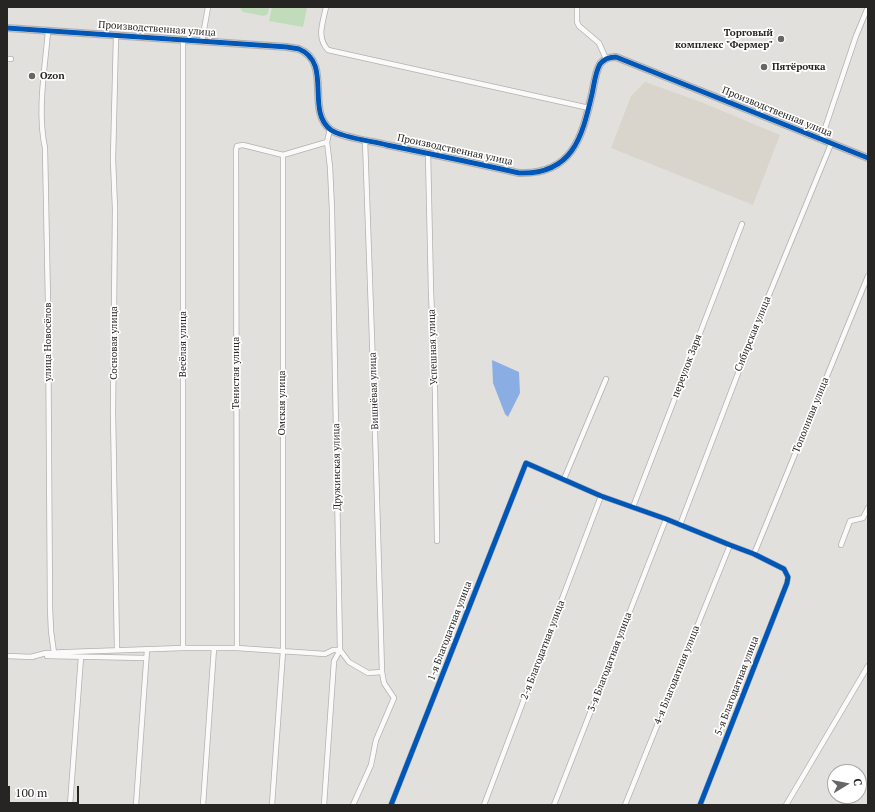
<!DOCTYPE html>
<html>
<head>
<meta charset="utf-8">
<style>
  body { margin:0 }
  #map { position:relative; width:875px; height:812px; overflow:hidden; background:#e2e0dd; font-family:"PT Serif",serif }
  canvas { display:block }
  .frame { position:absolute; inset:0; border:8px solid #272523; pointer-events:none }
  .north { position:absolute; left:827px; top:764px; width:40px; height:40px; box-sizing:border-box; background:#fff; border:1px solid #a9a8a7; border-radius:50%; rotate:80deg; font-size:11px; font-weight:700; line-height:16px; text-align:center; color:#272523 }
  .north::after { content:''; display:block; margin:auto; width:14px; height:18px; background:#686664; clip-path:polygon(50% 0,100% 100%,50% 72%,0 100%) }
  .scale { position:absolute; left:8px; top:786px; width:71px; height:18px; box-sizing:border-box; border:2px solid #272523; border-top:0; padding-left:5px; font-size:12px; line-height:14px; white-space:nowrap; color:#272523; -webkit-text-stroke:3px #fff; paint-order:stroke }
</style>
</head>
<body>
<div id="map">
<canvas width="875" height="812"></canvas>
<div class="frame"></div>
<div class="north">С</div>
<div class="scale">100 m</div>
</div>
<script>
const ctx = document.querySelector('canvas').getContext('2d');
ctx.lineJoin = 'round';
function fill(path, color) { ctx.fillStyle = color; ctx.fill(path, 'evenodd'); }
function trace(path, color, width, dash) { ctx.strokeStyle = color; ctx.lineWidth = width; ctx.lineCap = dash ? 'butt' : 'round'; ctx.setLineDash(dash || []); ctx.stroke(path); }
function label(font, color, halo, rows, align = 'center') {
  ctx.font = font + ' "PT Serif",serif'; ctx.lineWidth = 3.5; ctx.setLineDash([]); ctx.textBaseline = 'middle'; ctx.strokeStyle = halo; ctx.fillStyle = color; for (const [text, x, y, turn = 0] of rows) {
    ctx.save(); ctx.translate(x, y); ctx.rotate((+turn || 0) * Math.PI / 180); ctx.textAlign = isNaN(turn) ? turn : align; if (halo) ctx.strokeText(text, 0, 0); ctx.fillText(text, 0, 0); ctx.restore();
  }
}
const built = new Path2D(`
  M 645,82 L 701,102 L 780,135 L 753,205 L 611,148 L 631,96 Z`);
const green = new Path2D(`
  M 240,7 L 269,7 L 268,14 L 264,16 L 243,12 L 241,10 Z
  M 272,7 L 307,8 L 303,27 L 269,21 Z`);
const water = new Path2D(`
  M 492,360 L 519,372 L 520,393 L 508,417 L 505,414 L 493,383 Z`);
const minor = new Path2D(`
  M 326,7 C 323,23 316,37 328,50 L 589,108
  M 577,7 L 577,22 L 579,26 L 599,43 L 606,59
  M 48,31 C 45,69 37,111 45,148 L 48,303 L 50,608 L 51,631 L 54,653 L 62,656
  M 116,36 L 113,159 L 115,209 L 113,412 L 117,650
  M 202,41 L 208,7
  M 7,59 L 11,59
  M 365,140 L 374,397 L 382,672
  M 821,140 L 856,36 L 868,7
  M 428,153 L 431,291 L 435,392 L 437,541
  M 564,479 L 606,379
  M 633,507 L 742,224
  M 680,525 L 755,329 L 831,144
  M 841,545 L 850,521 L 863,518 L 868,508
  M 754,554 L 868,276
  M 183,648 L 183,40
  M 237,648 L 236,150 L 237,146 L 243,145 L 283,155 L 327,142
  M 7,656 L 33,657
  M 47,656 L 146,658
  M 31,657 L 46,653 L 69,652 L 183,648 L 237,648 L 325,654 L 333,650 L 340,650 L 349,662 L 368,673 L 382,672 L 384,683 L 394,698 L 376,740 L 371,765 L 353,805
  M 70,805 L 81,657
  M 136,805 L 147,650
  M 203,805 L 214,648
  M 272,805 L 283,651 L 283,155
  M 324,805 L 334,661 L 340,650 L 332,210 L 330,167 L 327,142 L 330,129
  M 391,805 L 526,463 L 601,496 L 666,519 L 730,545 L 754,554 L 784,569 L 788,577 L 787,583 L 700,805
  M 484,805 L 601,496
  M 554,805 L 666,519
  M 625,805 L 730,545
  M 786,805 L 868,666`);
const tertiary = new Path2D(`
  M 7,28 L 287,47 C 291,48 295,48 299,49 C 333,63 305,111 331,130 C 343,138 372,141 387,145 C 431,154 475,163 519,173 C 572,175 582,138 592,94 C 594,85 595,73 600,64 C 604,59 610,57 616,57 L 868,158`);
const cycleway = new Path2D(`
  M 7,28 L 287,47 C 291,48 295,48 299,49 C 333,63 305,111 331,130 C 343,138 372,141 387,145 C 431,154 475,163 519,173 C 572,175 582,138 592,94 C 594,85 595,73 600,64 C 604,59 610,57 616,57 L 868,158
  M 391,805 L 526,463 L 601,496 L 666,519 L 730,545 L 754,554 L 784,569 L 788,577 L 787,583 L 700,805`);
const markers = [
  [781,39,4,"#686664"],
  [764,67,4,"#686664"],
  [32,76,4,"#686664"]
];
const streetNames = [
  ["Производственная улица",157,29,4],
  ["Производственная улица",777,112,22],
  ["Производственная улица",455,150,12],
  ["Сибирская улица",753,334,-68],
  ["улица Новосёлов",48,342,-90],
  ["Сосновая улица",114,343,-90],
  ["Весёлая улица",183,344,-90],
  ["Успешная улица",433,347,-92],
  ["переулок Заря",687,366,-69],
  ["Тенистая улица",236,373,-90],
  ["Вишнёвая улица",374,391,-92],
  ["Омская улица",282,403,-90],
  ["Тополиная улица",811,415,-68],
  ["Дружинская улица",337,467,-91],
  ["1-я Благодатная улица",450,631,-69],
  ["2-я Благодатная улица",543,650,-69],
  ["3-я Благодатная улица",610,662,-69],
  ["4-я Благодатная улица",677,675,-68],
  ["5-я Благодатная улица",737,686,-69]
];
const poiNames = [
  ["Торговый",773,33,"right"],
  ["комплекс \"Фермер\"",773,45,"right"],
  ["Пятёрочка",772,67],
  ["Ozon",40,76]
];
fill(built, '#dad5cc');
fill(green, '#c0dcbb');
fill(water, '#8aaee3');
trace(minor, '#b3b1ae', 6);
trace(tertiary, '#b3b1ae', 8);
trace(minor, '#fbfafa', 4.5);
trace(tertiary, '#fbfafa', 5.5);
trace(cycleway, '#0057b8', 5);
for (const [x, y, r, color] of markers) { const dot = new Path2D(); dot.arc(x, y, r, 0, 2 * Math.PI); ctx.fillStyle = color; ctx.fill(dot); trace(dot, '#fff', 1.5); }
label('10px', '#272523', '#fff', streetNames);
label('bold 10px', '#272523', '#fff', poiNames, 'left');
</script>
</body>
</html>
